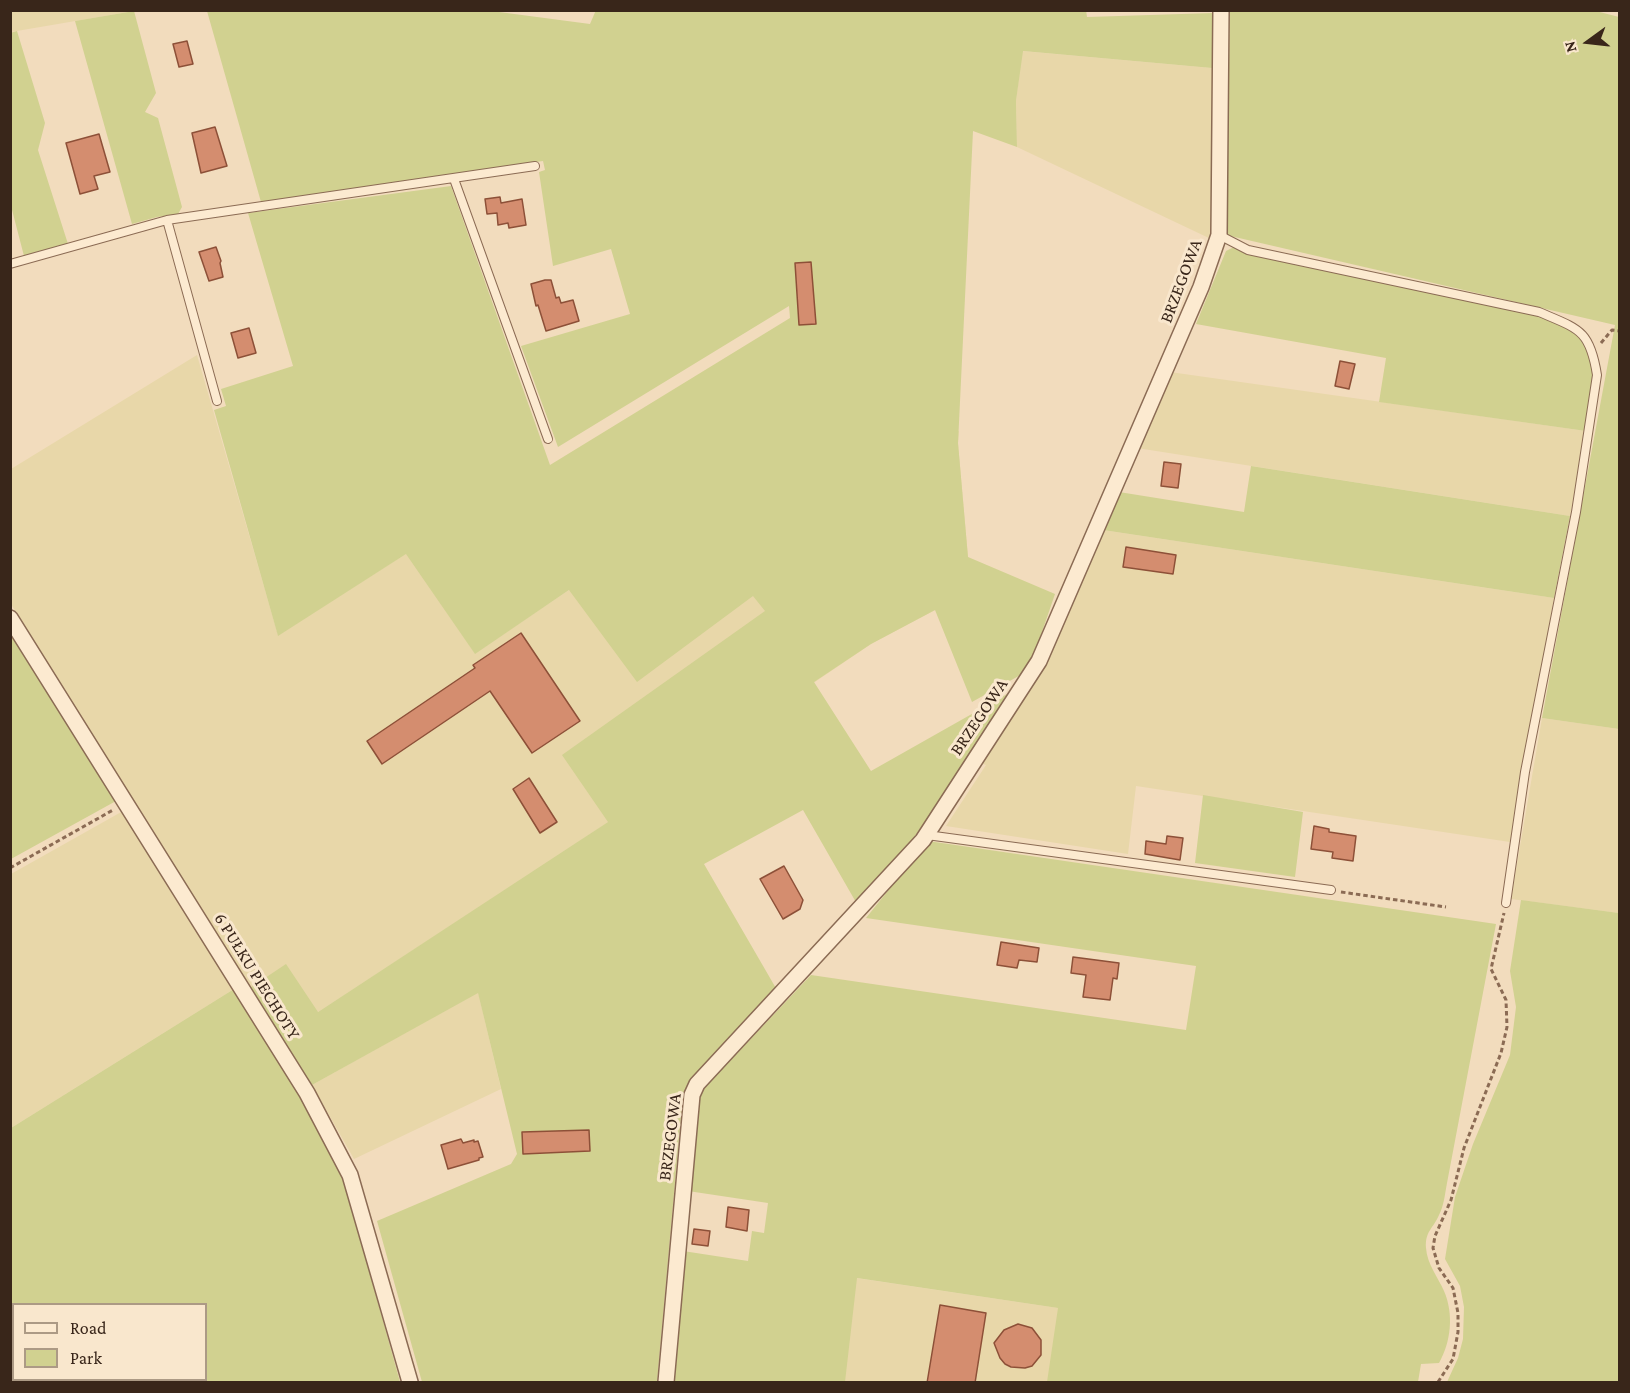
<!DOCTYPE html>
<html>
<head>
<meta charset="utf-8">
<style>
  body { margin:0 }
  #map { position:relative; width:1630px; height:1393px; overflow:hidden; background:#f2dcbd; font-family:"Crimson Pro",serif }
  canvas { display:block }
  .frame { position:absolute; inset:0; border:12px solid #39261a; pointer-events:none }
  .legend { position:absolute; left:12px; top:1303px; width:195px; height:78px; box-sizing:border-box; background:#f9e7cd; border:2px solid #ac9a85; margin:0; padding:8px 10px; list-style:none; font-size:18px; color:#39261a }
  .legend li { display:flex; align-items:center; gap:12px; height:30px }
  .legend b { width:30px; border:2px solid #ac9a85 }
  .north { position:absolute; left:1558px; top:12px; width:60px; height:60px; -webkit-text-stroke:4px #f9e7cd; paint-order:stroke; rotate:255deg; font-size:16px; font-weight:700; line-height:24px; text-align:center; color:#39261a }
  .north::after { content:''; display:block; margin:auto; width:21px; height:27px; background:#39261a; clip-path:polygon(50% 0,100% 100%,50% 72%,0 100%) }
</style>
</head>
<body>
<div id="map">
<canvas width="1630" height="1393"></canvas>
<div class="frame"></div>
<ul class="legend">
<li><b style="height:8px;background:#fcead0"></b>Road</li>
<li><b style="height:16px;background:#d1d190"></b>Park</li>
</ul>
<div class="north">N</div>
</div>
<script>
const ctx = document.querySelector('canvas').getContext('2d');
ctx.lineJoin = 'round';
function fill(path, color) { ctx.fillStyle = color; ctx.fill(path, 'evenodd'); }
function trace(path, color, width, dash) { ctx.strokeStyle = color; ctx.lineWidth = width; ctx.lineCap = dash ? 'butt' : 'round'; ctx.setLineDash(dash || []); ctx.stroke(path); }
function label(font, color, halo, rows, align = 'center') {
  ctx.font = font + ' "Crimson Pro",serif'; ctx.lineWidth = 6; ctx.setLineDash([]); ctx.textBaseline = 'middle'; ctx.strokeStyle = halo; ctx.fillStyle = color; for (const [text, x, y, turn = 0] of rows) {
    ctx.save(); ctx.translate(x, y); ctx.rotate((+turn || 0) * Math.PI / 180); ctx.textAlign = isNaN(turn) ? turn : align; if (halo) ctx.strokeText(text, 0, 0); ctx.fillText(text, 0, 0); ctx.restore();
  }
}
const farmland = new Path2D(`
  M 11,11 L 159,11 L 134,11 L 11,32 Z
  M 1022,51 L 1212,68 L 1214,227 L 1211,239 L 1017,147 L 1016,101 Z
  M 197,355 L 278,635 L 407,553 L 475,653 L 659,530 L 959,431 L 958,443 L 971,591 L 871,644 L 558,856 L 318,1012 L 250,988 L 11,604 L 11,469 Z
  M 1170,372 L 1586,431 L 1570,516 L 1137,448 Z
  M 1103,530 L 1554,598 L 1510,842 L 1136,786 L 1128,854 L 946,826 L 986,765 L 981,763 L 1033,685 Z
  M 1542,718 L 1619,729 L 1619,913 L 1511,899 Z
  M 123,811 L 234,989 L 11,1128 L 11,874 Z
  M 478,992 L 501,1089 L 354,1159 L 312,1085 Z
  M 856,1278 L 1058,1308 L 1418,1382 L 672,1382 Z`);
const green = new Path2D(`
  M 484,10 L 590,24 L 596,10 L 1086,10 L 1087,17 L 1213,13 L 1212,68 L 1023,51 L 1016,101 L 1017,147 L 973,131 L 958,443 L 968,557 L 1055,594 L 1031,664 L 1024,673 L 972,702 L 935,610 L 871,644 L 814,682 L 871,771 L 1016,689 L 904,852 L 857,904 L 803,810 L 704,864 L 777,990 L 683,1093 L 657,1382 L 422,1382 L 377,1221 L 511,1164 L 517,1154 L 478,993 L 312,1085 L 250,988 L 286,964 L 318,1012 L 608,822 L 562,755 L 765,611 L 753,596 L 637,682 L 569,590 L 475,654 L 406,554 L 278,636 L 214,410 L 226,406 L 221,389 L 293,366 L 248,213 L 451,186 L 550,465 L 790,318 L 789,306 L 558,447 L 521,346 L 630,314 L 611,249 L 553,266 L 539,172 L 545,170 L 543,161 L 261,202 L 207,11 Z
  M 1592,10 L 1619,17 L 1619,729 L 1542,718 L 1615,325 L 1226,235 L 1230,11 Z
  M 134,11 L 156,93 L 145,112 L 158,118 L 182,207 L 178,214 L 157,217 L 132,224 L 75,21 Z
  M 17,31 L 45,123 L 38,150 L 68,244 L 24,256 L 11,206 L 10,33 Z
  M 1234,247 L 1250,255 L 1547,318 C 1556,324 1573,329 1580,338 C 1601,364 1590,400 1586,431 L 1379,402 L 1386,358 L 1196,324 L 1226,251 Z
  M 1251,466 L 1570,516 L 1554,598 L 1103,530 L 1119,492 L 1244,512 Z
  M 10,631 L 116,801 L 11,859 L 10,859 Z
  M 1203,795 L 1303,812 L 1295,877 L 1195,863 Z
  M 928,841 L 1496,924 L 1447,1183 C 1445,1193 1444,1206 1439,1215 C 1433,1229 1425,1231 1426,1248 C 1427,1264 1438,1277 1444,1291 C 1454,1314 1451,1342 1439,1363 L 1421,1364 L 1418,1382 L 1047,1382 L 1058,1308 L 857,1278 L 845,1382 L 672,1382 L 683,1251 L 748,1261 L 752,1231 L 764,1233 L 768,1203 L 688,1191 L 697,1096 L 811,975 L 1186,1030 L 1196,966 L 866,918 Z
  M 1521,900 L 1619,913 L 1619,1382 L 1447,1382 L 1458,1358 L 1463,1339 L 1464,1307 L 1460,1286 L 1445,1259 L 1455,1197 L 1473,1144 L 1510,1055 L 1516,1007 L 1510,971 Z
  M 234,989 L 316,1118 L 345,1184 L 400,1382 L 11,1382 L 11,1128 ZM 14,1304 L 206,1304 L 206,1380 L 14,1380 Z`);
const building = new Path2D(`
  M 187,41 L 193,64 L 179,67 L 173,44 Z
  M 215,127 L 227,166 L 201,173 L 192,133 Z
  M 99,134 L 110,172 L 94,176 L 98,189 L 80,194 L 66,143 Z
  M 500,197 L 501,203 L 522,199 L 526,225 L 509,228 L 508,223 L 498,225 L 497,213 L 487,214 L 485,199 Z
  M 216,247 L 221,261 L 220,263 L 223,277 L 209,281 L 199,252 Z
  M 811,262 L 816,324 L 799,325 L 795,263 Z
  M 545,280 L 551,280 L 556,298 L 559,297 L 561,303 L 573,300 L 579,321 L 546,331 L 538,305 L 536,306 L 531,284 Z
  M 249,328 L 256,353 L 238,358 L 231,333 Z
  M 1340,361 L 1355,364 L 1349,389 L 1335,386 Z
  M 1164,462 L 1181,464 L 1178,488 L 1161,486 Z
  M 1126,547 L 1176,555 L 1173,574 L 1123,567 Z
  M 521,633 L 580,721 L 532,753 L 490,691 L 382,764 L 367,741 L 475,668 L 473,665 Z
  M 529,778 L 557,822 L 540,833 L 513,789 Z
  M 1314,826 L 1329,829 L 1329,832 L 1356,836 L 1353,861 L 1332,858 L 1333,852 L 1311,849 Z
  M 1167,836 L 1183,838 L 1180,860 L 1145,854 L 1146,841 L 1166,844 Z
  M 784,866 L 803,900 L 800,909 L 783,919 L 760,879 Z
  M 1001,942 L 1039,948 L 1037,962 L 1019,960 L 1017,968 L 997,965 Z
  M 1073,957 L 1119,963 L 1117,979 L 1113,978 L 1110,1000 L 1083,997 L 1086,975 L 1071,973 Z
  M 589,1130 L 590,1151 L 523,1154 L 522,1132 Z
  M 461,1139 L 463,1143 L 474,1140 L 474,1142 L 478,1141 L 483,1157 L 479,1158 L 479,1160 L 448,1169 L 441,1145 Z
  M 728,1207 L 749,1210 L 747,1231 L 726,1227 Z
  M 694,1229 L 710,1231 L 708,1246 L 692,1244 Z
  M 940,1305 L 986,1313 L 975,1383 L 927,1383 Z
  M 1018,1324 L 1032,1328 L 1041,1340 L 1041,1355 L 1032,1366 L 1025,1368 L 1011,1367 L 1005,1364 L 1000,1358 L 994,1343 L 1004,1330 Z`);
const path = new Path2D(`
  M 1601,343 L 1612,330 L 1620,331
  M 10,868 L 113,810
  M 1341,892 L 1446,907
  M 1438,1382 L 1453,1359 L 1458,1332 L 1458,1313 L 1453,1288 L 1439,1268 L 1433,1248 L 1435,1236 L 1451,1200 L 1464,1148 L 1501,1053 L 1507,1027 L 1506,1000 L 1491,969 L 1504,913`);
const service = new Path2D(`
  M 454,179 L 548,439
  M 167,220 L 217,401
  M 1219,235 L 1248,250 L 1539,312 C 1579,329 1590,330 1597,375 L 1576,512 L 1525,772 L 1506,903
  M 10,264 L 167,220 L 535,166
  M 927,835 L 1331,890`);
const minor = new Path2D(`
  M 10,618 L 307,1093 L 350,1175 L 410,1382
  M 666,1382 L 692,1095 L 697,1084 L 923,840 L 1039,661 L 1201,287 L 1219,235 L 1221,10`);
const streetNames = [
  ["BRZEGOWA",1181,281,-69],
  ["BRZEGOWA",979,717,-56],
  ["6 PUŁKU PIECHOTY",257,976,58],
  ["BRZEGOWA",670,1137,-83]
];
fill(farmland, '#e8d7a9');
fill(green, '#d1d190');
fill(building, '#d48d6f');
trace(building, '#8d5038', 1.5);
trace(service, '#8b6b54', 10);
trace(minor, '#8b6b54', 18);
trace(path, '#8b6b54', 3, [4.5, 3]);
trace(service, '#fcead0', 8);
trace(minor, '#fcead0', 15);
label('18px', '#39261a', '#f9e7cd', streetNames);
</script>
</body>
</html>
